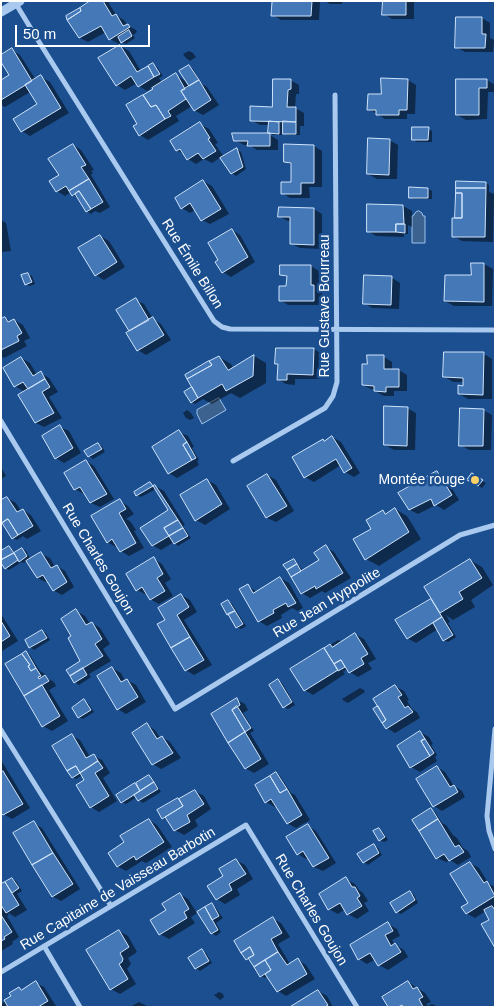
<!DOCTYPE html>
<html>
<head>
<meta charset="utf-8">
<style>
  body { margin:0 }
  #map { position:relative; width:496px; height:1008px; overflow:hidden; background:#1b4f8f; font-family:Arial,sans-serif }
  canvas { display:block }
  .frame { position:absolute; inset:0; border:2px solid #fff; pointer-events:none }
  .scale { position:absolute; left:15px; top:25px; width:135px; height:22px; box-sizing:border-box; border:2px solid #fff; border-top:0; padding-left:6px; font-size:15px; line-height:18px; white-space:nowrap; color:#fff; -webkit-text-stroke:4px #1b4f8f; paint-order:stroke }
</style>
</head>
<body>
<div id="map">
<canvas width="496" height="1008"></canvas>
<div class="frame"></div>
<div class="scale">50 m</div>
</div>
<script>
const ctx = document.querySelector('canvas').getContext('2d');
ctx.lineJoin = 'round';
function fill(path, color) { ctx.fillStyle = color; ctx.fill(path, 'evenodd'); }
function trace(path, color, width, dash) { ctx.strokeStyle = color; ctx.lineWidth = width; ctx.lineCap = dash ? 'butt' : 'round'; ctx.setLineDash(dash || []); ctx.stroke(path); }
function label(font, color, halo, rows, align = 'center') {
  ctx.font = font + ' Arial,sans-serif'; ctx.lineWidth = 5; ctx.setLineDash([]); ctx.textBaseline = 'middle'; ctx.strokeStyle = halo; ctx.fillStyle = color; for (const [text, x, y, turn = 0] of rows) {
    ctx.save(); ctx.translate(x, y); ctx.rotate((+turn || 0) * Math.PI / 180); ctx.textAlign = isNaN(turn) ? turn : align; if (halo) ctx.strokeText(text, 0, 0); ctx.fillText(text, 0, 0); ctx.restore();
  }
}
const water = new Path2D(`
  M 419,211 L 422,213 L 423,216 L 425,216 L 425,243 L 412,243 L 412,216 L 413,216 L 416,212 Z
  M 219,398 L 226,410 L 202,424 L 197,414 L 197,410 Z`);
const shadow = new Path2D(`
  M 93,1 L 108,2 L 117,16 L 124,20 L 127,25 L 136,30 L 137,32 L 133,35 L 135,38 L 126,44 L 122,42 L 119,44 L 110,39 L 106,32 L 88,42 L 80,38 L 67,17 Z
  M 296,1 L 320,1 L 319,20 L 281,20 L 273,15 Z
  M 325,1 L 342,1 L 342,4 L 330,4 Z
  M 384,1 L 414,1 L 414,19 L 392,19 L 384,14 Z
  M 482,18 L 490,23 L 490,38 L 494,40 L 493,52 L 465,52 L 456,47 Z
  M 120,46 L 129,51 L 141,71 L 153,65 L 157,67 L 163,76 L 159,78 L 162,83 L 176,75 L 187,82 L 189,66 L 193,69 L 202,84 L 207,87 L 219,105 L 203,115 L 194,110 L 192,106 L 176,116 L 179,121 L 148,140 L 140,135 L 139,124 L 155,90 L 153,87 L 147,91 L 139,86 L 137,83 L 125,90 L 117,85 Z
  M 12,50 L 20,55 L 36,80 L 41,77 L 50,82 L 69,113 L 30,136 L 22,131 L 39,104 L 30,92 L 5,107 L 1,105 L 1,81 L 11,75 Z
  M 189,51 L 193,53 L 196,57 L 190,61 L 186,58 L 183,54 Z
  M 290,80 L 299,85 L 299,94 L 296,94 L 295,108 L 304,113 L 304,126 L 300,126 L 300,135 L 288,135 L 282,132 L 282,135 L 270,135 L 278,140 L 278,150 L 257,150 L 249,145 L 244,145 L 235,140 L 234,134 L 273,135 L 270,133 L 270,125 L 260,125 L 251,120 L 273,108 Z
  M 408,80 L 416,85 L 415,114 L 407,114 L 407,119 L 385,119 L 369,109 L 382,95 Z
  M 457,80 L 487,80 L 495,85 L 495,92 L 488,92 L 487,119 L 466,120 L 457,115 Z
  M 200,124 L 209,129 L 218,143 L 215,144 L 224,157 L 237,149 L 241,152 L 246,169 L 236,176 L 232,173 L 221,157 L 212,163 L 204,159 L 196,164 L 188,159 L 185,155 L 177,150 Z
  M 428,129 L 432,131 L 432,142 L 417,142 L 413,139 Z
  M 389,140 L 398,145 L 397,179 L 377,179 L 368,174 Z
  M 73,145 L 81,150 L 94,170 L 91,171 L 93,173 L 91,175 L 110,207 L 100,213 L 95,211 L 91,214 L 87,211 L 78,198 L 73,195 L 71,192 L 65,196 L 57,191 L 61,176 Z
  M 314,146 L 322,151 L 322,187 L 309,187 L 310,198 L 290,198 L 282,193 L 293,184 L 293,166 L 285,161 Z
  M 203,181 L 212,186 L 229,214 L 210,224 L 202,220 L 195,210 L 190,213 L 182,208 Z
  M 486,183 L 489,185 L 489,192 L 494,194 L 493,242 L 462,241 L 453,236 L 457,219 Z
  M 428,189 L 432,191 L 432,199 L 414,199 L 410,197 Z
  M 368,205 L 403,206 L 412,211 L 412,227 L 408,225 L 408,234 L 404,234 L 404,237 L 376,236 L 368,231 Z
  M 314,209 L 322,214 L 322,249 L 300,248 L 292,244 L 292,221 L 288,221 L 280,217 Z
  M 1,220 L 6,223 L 11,251 L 1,252 Z
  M 232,230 L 240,235 L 255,262 L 231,277 L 223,272 Z
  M 100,236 L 109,241 L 125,267 L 104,280 L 96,275 Z
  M 472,264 L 484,264 L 493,269 L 492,306 L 454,306 L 445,301 L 472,277 Z
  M 311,266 L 319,271 L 319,290 L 322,291 L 322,305 L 288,305 L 280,300 L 287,288 L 288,278 L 282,274 Z
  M 28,274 L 32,276 L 35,284 L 30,286 L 26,284 Z
  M 392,278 L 400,283 L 399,309 L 372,308 L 364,303 Z
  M 136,300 L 144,304 L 153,319 L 161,324 L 171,340 L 146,355 L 138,350 L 131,332 L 118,310 Z
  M 5,318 L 11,322 L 14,320 L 23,325 L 30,338 L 24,341 L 27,346 L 4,358 L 1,356 L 1,321 Z
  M 277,349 L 314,349 L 322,354 L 321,379 L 295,379 L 295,385 L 286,384 L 278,379 L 279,365 L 276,364 Z
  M 484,354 L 492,359 L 492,399 L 468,399 L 459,394 L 464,387 L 464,382 L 453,382 L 445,377 Z
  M 254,356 L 266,363 L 266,383 L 240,398 L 231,393 L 212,404 L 203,399 L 195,404 L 191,402 L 192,389 L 219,357 L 231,364 L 233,368 Z
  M 384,357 L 392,362 L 392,370 L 399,370 L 407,375 L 407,391 L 394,391 L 394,396 L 384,396 L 375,391 L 375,390 L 371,389 L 363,385 L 368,366 Z
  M 21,358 L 30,363 L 37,375 L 41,373 L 49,378 L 58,392 L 49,397 L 62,418 L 44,427 L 36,423 L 20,395 L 25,392 L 15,386 Z
  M 407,408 L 416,413 L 415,450 L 394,450 L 385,445 Z
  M 187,410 L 191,413 L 194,418 L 190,420 L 186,418 L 183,413 Z
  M 483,410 L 492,415 L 491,450 L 469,450 L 461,445 Z
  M 60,427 L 69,431 L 81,453 L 64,463 L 56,458 Z
  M 179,432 L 188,436 L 194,447 L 192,448 L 199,460 L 197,461 L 199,465 L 177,478 L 169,473 Z
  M 332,437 L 341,442 L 360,473 L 354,477 L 345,472 L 341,465 L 314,482 L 305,477 L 325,442 Z
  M 98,444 L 102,446 L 105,452 L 93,459 L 89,456 Z
  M 86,461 L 94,466 L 114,499 L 100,507 L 91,503 L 86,493 L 84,494 L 75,489 Z
  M 1,467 L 6,476 L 1,479 Z
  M 437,472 L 445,477 L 459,500 L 444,510 L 436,505 L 418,514 L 410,510 L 400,493 Z
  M 267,475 L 276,480 L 294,511 L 276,522 L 267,518 L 249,486 Z
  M 472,475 L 486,483 L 482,488 L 469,480 Z
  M 207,480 L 216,485 L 230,509 L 205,525 L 196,520 Z
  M 150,483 L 164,491 L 185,525 L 183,526 L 191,538 L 178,546 L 174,542 L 161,550 L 152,545 L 170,511 L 156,489 L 141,497 L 137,495 Z
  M 7,498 L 16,503 L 21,511 L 23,510 L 31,515 L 41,531 L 27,539 L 23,536 L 17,540 L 13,538 Z
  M 120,501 L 128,506 L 134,514 L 126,519 L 130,521 L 136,530 L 134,531 L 144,548 L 129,556 L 121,551 L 118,546 L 116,547 L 107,542 Z
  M 395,509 L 407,516 L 421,539 L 379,566 L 366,559 L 373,529 L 383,512 L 387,514 Z
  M 9,547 L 13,550 L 15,553 L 22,549 L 26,551 L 31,560 L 41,554 L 50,558 L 55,567 L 57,566 L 65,571 L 74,587 L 62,595 L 53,590 L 48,581 L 46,582 L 37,578 L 27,561 L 24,563 L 22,562 L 9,570 L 6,568 Z
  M 326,547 L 334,552 L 351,578 L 325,593 L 322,591 L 310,598 L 302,593 L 294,560 L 297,563 L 303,571 L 320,561 Z
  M 154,559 L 162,564 L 171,579 L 165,583 L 173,596 L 159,604 L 150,599 L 147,593 L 145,594 L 137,590 Z
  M 470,560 L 482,567 L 493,585 L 471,600 L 475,607 L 453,620 L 446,615 L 450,622 L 448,623 L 456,637 L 448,642 L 444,640 L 438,629 L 416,643 L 407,638 L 431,600 L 435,602 Z
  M 280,578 L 289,583 L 303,608 L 298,611 L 292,608 L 281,615 L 282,618 L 267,626 L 259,621 L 248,586 L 257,592 Z
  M 181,595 L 190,600 L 197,612 L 184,620 L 212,665 L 194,675 L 186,670 L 166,620 Z
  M 228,601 L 232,604 L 246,626 L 241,629 L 237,627 L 231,616 L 228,614 Z
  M 76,611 L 85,616 L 90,624 L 92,623 L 100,628 L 110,644 L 103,649 L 111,661 L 89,674 L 91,677 L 79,685 L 75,682 L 68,670 L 82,661 L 73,636 Z
  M 1,614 L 18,641 L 2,651 L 1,651 Z
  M 42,631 L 46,633 L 50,640 L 34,650 L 30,647 L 26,641 Z
  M 355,634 L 364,639 L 376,659 L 368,663 L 372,669 L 358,677 L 350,672 L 348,669 L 343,672 L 345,674 L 313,695 L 305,690 L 291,670 L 338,640 L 343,642 Z
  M 26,653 L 30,655 L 40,671 L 45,674 L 47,678 L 54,682 L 56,686 L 49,690 L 68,721 L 52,731 L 43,726 Z
  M 112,668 L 121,673 L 125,681 L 127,680 L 136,685 L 146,702 L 126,714 L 118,709 Z
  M 278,681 L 282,683 L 295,705 L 288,709 L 284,707 Z
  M 395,686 L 404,691 L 409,700 L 407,701 L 412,709 L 417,712 L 420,718 L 395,733 L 387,728 Z
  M 360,688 L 364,690 L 365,692 L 348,703 L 344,701 L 342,699 Z
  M 237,700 L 245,704 L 248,710 L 243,713 L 254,731 L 250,733 L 269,764 L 254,773 L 245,768 L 212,715 Z
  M 84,701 L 88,703 L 94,712 L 83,719 L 79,717 Z
  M 147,725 L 155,730 L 160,738 L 162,737 L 170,742 L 181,758 L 161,769 L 153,764 Z
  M 420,732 L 429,737 L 433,744 L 431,745 L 437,755 L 435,757 L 437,761 L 420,772 L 411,767 Z
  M 72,736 L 80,740 L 90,757 L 94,756 L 102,760 L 110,773 L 103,778 L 117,801 L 99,812 L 91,807 L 86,781 L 83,775 L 76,779 L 72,777 Z
  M 1,760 L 30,808 L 12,819 L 3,814 L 1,811 Z
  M 437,767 L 445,772 L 454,786 L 462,791 L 465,797 L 442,811 L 434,806 Z
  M 276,773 L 280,776 L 291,793 L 295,795 L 310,820 L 296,828 L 287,823 L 276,806 L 275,807 L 266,802 Z
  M 149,777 L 153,779 L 161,792 L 143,803 L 139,800 L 137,797 L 126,804 L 122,802 L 118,795 Z
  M 195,791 L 204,796 L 211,809 L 195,820 L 198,826 L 184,835 L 175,830 L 168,819 L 167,820 L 163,818 L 178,799 L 180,800 Z
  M 431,810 L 435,812 L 442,823 L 446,825 L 453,835 L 457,838 L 463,848 L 468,851 L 471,857 L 458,865 L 450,860 L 446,862 L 437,858 Z
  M 149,820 L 157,825 L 172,847 L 146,863 L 142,861 L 126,871 L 117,866 L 126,843 Z
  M 34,823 L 42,828 L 80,889 L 61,901 L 52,896 Z
  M 308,826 L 316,831 L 336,863 L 323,871 L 314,867 L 309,857 L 306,859 L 298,854 Z
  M 379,829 L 383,832 L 388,840 L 384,842 L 380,840 Z
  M 374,846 L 378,848 L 382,855 L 368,865 L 364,862 L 359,855 Z
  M 236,860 L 245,865 L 253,879 L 237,889 L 240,895 L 225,904 L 217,899 L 225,876 Z
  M 470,863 L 479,868 L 489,884 L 495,887 L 495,905 L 494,906 L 495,945 L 491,920 L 486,911 L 475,918 L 466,913 L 470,903 Z
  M 12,879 L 16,881 L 22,891 L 17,894 L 27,910 L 15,917 L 7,912 L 9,915 L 7,916 L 19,937 L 12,942 L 13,944 L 1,951 L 1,907 L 5,908 L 1,886 Z
  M 346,879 L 355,884 L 359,890 L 363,893 L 368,901 L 364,903 L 369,911 L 357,919 L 348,914 L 345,909 L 338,914 L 329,909 Z
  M 410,892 L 414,895 L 418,903 L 401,914 L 397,912 Z
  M 180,894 L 188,899 L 197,913 L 212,904 L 215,907 L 223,918 L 216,923 L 221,932 L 216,936 L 212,933 L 199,912 L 191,917 L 195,923 L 169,939 L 160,934 L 168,910 Z
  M 273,919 L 281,923 L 290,937 L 278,944 L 290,964 L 298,960 L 306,965 L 315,979 L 286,996 L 278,991 L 268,976 L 265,978 L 261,976 L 250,961 L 246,959 Z
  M 388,924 L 397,929 L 400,936 L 392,940 L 395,945 L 404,950 L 408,957 L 388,970 L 379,965 L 376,959 L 367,964 L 359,959 Z
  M 119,931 L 128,936 L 137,952 L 128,958 L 131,964 L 127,969 L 136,984 L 120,994 L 111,989 Z
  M 202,951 L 206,953 L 212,963 L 200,971 L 196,968 Z
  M 408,982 L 425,993 L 431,1002 L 426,1004 L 428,1006 L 432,1004 L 438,1007 L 389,1007 Z
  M 36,983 L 44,987 L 56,1006 L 54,1007 L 1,1007 L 1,1004 L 13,997 L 19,989 L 23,991 Z
  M 318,991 L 327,996 L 333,1007 L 293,1007 Z
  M 219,992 L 223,994 L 224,997 L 220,1000 L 214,995 Z
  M 139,1002 L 147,1006 L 147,1007 L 130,1007 Z`);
const building = new Path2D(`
  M 90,1 L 103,1 L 112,16 L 116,14 L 123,26 L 128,24 L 130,27 L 109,40 L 101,26 L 79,38 L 67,20 L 81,11 L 80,8 Z
  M 294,1 L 312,1 L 311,16 L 271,16 L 272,2 Z
  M 383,1 L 406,1 L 406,15 L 382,15 Z
  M 80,8 L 81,11 L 67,20 L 66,16 Z
  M 456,17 L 482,17 L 482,34 L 486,34 L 485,48 L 455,48 Z
  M 129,30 L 132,36 L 121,43 L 118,37 Z
  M 120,45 L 137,72 L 148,66 L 154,77 L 138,87 L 131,76 L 116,86 L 98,58 Z
  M 12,48 L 32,81 L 1,100 L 1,80 L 9,75 L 1,62 L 1,55 Z
  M 153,63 L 160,74 L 154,77 L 148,66 Z
  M 189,65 L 199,80 L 189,86 L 179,71 Z
  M 176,73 L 185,89 L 181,91 L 186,99 L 168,111 L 171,116 L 165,119 L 156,105 L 151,107 L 143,95 L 153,89 L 152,88 Z
  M 41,75 L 61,108 L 21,132 L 13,119 L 37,104 L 25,85 Z
  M 381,78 L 408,79 L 407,110 L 399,110 L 399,115 L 376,115 L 376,110 L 367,110 L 368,94 L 381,94 Z
  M 273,79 L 291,79 L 291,89 L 288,90 L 287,107 L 296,107 L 296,122 L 250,121 L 250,106 L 272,107 Z
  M 456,79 L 487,79 L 487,88 L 479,88 L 479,115 L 456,115 Z
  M 199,80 L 211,100 L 194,111 L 181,91 Z
  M 143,95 L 151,107 L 156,105 L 165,119 L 139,136 L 133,126 L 137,124 L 126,105 Z
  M 269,121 L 279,122 L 279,134 L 268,133 Z
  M 283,121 L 296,122 L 296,134 L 283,134 Z
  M 200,122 L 210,138 L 208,139 L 216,151 L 203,159 L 198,153 L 187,160 L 180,149 L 176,151 L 170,141 Z
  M 412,127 L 429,127 L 428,140 L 412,140 Z
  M 232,133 L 270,133 L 270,146 L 247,146 L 248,141 L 234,141 Z
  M 368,138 L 390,139 L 389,175 L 367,174 Z
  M 73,144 L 86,165 L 81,167 L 89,179 L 69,191 L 66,186 L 56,192 L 49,181 L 59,175 L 48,159 Z
  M 284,144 L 314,145 L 314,183 L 301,183 L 301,194 L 281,194 L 281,182 L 291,182 L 291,163 L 284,162 Z
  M 237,148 L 243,167 L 231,174 L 220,158 Z
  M 89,179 L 103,202 L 91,209 L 79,191 L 72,196 L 69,191 Z
  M 203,180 L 221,209 L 201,221 L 190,203 L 181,209 L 175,198 Z
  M 456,181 L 486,182 L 486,188 L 456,188 Z
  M 409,187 L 428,188 L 428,198 L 409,198 Z
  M 456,188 L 486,188 L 485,237 L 452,237 L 452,218 L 462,218 L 462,193 L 456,193 Z
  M 79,191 L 91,209 L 86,212 L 75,194 Z
  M 456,193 L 462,193 L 462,218 L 455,218 Z
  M 367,204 L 403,205 L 404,224 L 396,224 L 396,232 L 367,232 Z
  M 279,207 L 314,208 L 314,245 L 290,244 L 290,217 L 278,217 Z
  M 396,224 L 405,224 L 405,233 L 396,232 Z
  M 232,229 L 248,257 L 222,273 L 215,262 L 218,260 L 208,243 Z
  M 100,235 L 117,262 L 95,276 L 78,248 Z
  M 471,263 L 484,263 L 484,302 L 444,301 L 445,275 L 471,275 Z
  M 280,265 L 311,265 L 311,285 L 314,285 L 314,301 L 279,301 L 279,286 L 286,286 L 287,276 L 280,275 Z
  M 28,273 L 32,282 L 25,285 L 21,275 Z
  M 364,275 L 392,276 L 391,305 L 363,304 Z
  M 136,298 L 149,320 L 129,331 L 116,310 Z
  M 5,317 L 8,322 L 14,319 L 22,333 L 17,336 L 19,341 L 1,350 L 1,319 Z
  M 153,317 L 164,335 L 137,351 L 126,333 Z
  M 276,348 L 314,348 L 313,375 L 287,374 L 287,380 L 277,380 L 278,364 L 275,364 Z
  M 444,352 L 484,352 L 483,395 L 458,394 L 458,385 L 463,386 L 463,378 L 443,377 Z
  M 254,355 L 253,376 L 226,391 L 222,384 L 198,398 L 187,379 L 212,365 L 209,361 L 219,356 L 228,370 Z
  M 367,355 L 384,355 L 384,369 L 399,369 L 399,387 L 386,387 L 386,392 L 374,391 L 374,386 L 362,385 L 362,364 L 367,364 Z
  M 21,357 L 33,376 L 41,371 L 45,379 L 28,389 L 23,382 L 14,387 L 3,368 Z
  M 209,361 L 212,365 L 187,379 L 185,375 Z
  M 45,379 L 50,387 L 42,392 L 54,413 L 35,423 L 18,395 Z
  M 192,387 L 198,398 L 191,403 L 184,392 Z
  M 384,406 L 408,407 L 407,446 L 384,445 Z
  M 460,408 L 484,409 L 483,446 L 459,446 Z
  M 60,425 L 73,448 L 55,459 L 42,436 Z
  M 179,430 L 187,442 L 183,445 L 192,460 L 168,474 L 152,447 Z
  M 332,436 L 352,468 L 344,473 L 336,459 L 304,478 L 292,457 L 323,439 L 324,441 Z
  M 187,442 L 196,458 L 192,460 L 183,445 Z
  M 98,443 L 102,449 L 88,457 L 84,451 Z
  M 86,460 L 107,494 L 90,503 L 80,487 L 74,490 L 64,473 Z
  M 437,471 L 452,495 L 434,506 L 431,499 L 409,510 L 398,493 Z
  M 472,473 L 483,480 L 478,486 L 467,480 Z
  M 267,474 L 287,506 L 266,518 L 247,486 Z
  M 207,479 L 222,504 L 195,521 L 180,495 Z
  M 150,482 L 153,486 L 136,496 L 134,492 Z
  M 155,485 L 178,520 L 164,528 L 169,536 L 152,546 L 140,528 L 168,510 L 153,486 Z
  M 7,497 L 17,512 L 23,509 L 33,526 L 18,535 L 8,519 L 2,523 L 1,522 L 1,500 Z
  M 120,499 L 126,509 L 119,513 L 136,543 L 120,552 L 112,539 L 107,543 L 91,516 Z
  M 395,508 L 409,532 L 365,560 L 353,539 L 371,529 L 366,520 L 383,510 L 385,514 Z
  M 8,519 L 18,535 L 12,539 L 2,523 Z
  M 178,520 L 183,528 L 169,536 L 164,528 Z
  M 183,528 L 188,536 L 174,544 L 169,536 Z
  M 326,545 L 343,573 L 316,589 L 315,586 L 301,594 L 291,577 L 319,560 L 314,553 Z
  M 9,546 L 14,553 L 1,560 L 1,551 Z
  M 22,548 L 27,556 L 19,562 L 14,553 Z
  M 41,552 L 51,568 L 57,565 L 67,582 L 53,591 L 43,575 L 37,578 L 26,561 Z
  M 14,553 L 18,560 L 5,569 L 1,563 L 1,560 Z
  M 154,557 L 163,574 L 157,578 L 165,591 L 150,600 L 142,587 L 136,591 L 126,574 Z
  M 294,559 L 297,564 L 287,570 L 283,565 Z
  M 470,559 L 482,578 L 459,592 L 463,599 L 440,613 L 424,587 Z
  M 297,564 L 301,571 L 291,577 L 287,570 Z
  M 280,577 L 296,603 L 288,607 L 286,603 L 273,610 L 274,613 L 258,622 L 239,589 L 248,584 L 253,593 Z
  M 181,594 L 189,607 L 177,615 L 190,637 L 171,648 L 157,624 L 165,620 L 158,608 Z
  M 431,599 L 442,617 L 407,639 L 395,620 Z
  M 228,600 L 235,611 L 227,615 L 221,604 Z
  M 76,609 L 86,625 L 92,622 L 102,639 L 95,644 L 103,656 L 70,676 L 66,670 L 80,661 L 68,638 L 71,636 L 61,619 Z
  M 235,611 L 243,624 L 236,628 L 228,614 Z
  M 442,617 L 453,635 L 443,641 L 433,623 Z
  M 1,621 L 10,636 L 1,642 Z
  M 42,630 L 47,638 L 29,648 L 25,640 Z
  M 355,633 L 368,654 L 361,658 L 364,664 L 349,673 L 341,660 L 334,664 L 324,648 L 330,644 L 332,647 Z
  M 190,637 L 204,660 L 185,671 L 171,648 Z
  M 324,648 L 338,670 L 304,691 L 290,669 Z
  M 26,651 L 36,668 L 31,671 L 28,666 L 30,665 L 22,654 Z
  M 22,654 L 30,665 L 28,666 L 31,671 L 36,668 L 41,676 L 38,677 L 39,679 L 45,675 L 49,681 L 24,696 L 5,664 Z
  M 341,660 L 345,667 L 338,671 L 334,664 Z
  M 112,667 L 121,682 L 127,679 L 138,697 L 117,710 L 97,676 Z
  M 83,668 L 87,675 L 74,683 L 70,676 Z
  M 278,679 L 292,702 L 283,708 L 269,685 Z
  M 42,685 L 60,716 L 42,727 L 24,696 Z
  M 395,685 L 402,695 L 398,697 L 405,708 L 408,706 L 413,712 L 386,729 L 382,723 L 386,720 L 373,699 Z
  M 237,698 L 240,705 L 232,710 L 245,732 L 228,743 L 211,714 Z
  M 84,699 L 91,710 L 78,718 L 72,708 Z
  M 237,706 L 251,728 L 245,732 L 232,710 Z
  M 378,706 L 386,720 L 382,723 L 373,709 Z
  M 147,723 L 157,739 L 162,736 L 173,753 L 152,765 L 132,733 Z
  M 420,731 L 425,739 L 421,741 L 430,756 L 410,768 L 397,746 Z
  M 245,732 L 261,759 L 245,769 L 228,743 Z
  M 72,734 L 86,758 L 94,754 L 98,761 L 80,773 L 76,766 L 67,771 L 52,746 Z
  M 425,739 L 434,753 L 430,756 L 421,741 Z
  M 98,761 L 103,768 L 95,773 L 109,796 L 90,808 L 76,785 L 84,780 L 80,773 Z
  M 76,766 L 80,773 L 72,778 L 67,771 Z
  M 437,766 L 450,787 L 454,785 L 458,792 L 433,807 L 416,779 Z
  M 3,771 L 23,804 L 3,815 L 1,813 L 1,773 Z
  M 276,772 L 287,789 L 280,793 L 270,776 Z
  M 149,775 L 154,782 L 140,791 L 136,783 Z
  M 270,776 L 280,793 L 287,789 L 302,815 L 287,824 L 271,799 L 265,803 L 255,785 Z
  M 154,782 L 158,789 L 138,801 L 134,795 Z
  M 135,783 L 140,791 L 121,803 L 116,795 Z
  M 195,790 L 204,804 L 187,815 L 190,822 L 174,831 L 165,817 L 183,806 L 179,799 Z
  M 178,798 L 183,806 L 162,819 L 157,810 Z
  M 431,808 L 438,819 L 419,831 L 412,820 Z
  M 149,819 L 164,842 L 136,860 L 134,856 L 117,867 L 108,853 L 124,842 L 120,836 Z
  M 438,819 L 455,847 L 459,845 L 464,852 L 449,861 L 444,854 L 436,859 L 419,831 Z
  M 34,821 L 53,853 L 32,865 L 13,833 Z
  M 308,824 L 329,858 L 313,867 L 303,851 L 297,855 L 286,837 Z
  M 379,828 L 385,837 L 379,841 L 373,831 Z
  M 374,844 L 379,853 L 363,863 L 357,854 Z
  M 53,853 L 73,884 L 52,897 L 32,865 Z
  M 236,859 L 246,874 L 229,884 L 232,890 L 216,900 L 207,886 L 223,876 L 219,869 Z
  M 470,862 L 484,883 L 487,881 L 495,896 L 466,914 L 461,907 L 468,903 L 450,874 Z
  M 346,877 L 352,887 L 355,887 L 360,896 L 357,898 L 362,906 L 347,915 L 340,903 L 328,910 L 319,894 Z
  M 12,878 L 19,888 L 12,893 L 5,882 Z
  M 5,882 L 19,905 L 6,913 L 1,905 L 1,884 Z
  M 410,891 L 415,900 L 396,913 L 390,903 Z
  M 180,893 L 189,909 L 184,912 L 187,918 L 159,935 L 150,920 L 166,910 L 162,904 Z
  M 212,903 L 219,916 L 212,920 L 205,907 Z
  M 492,906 L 495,910 L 495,948 L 481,924 L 489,920 L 484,910 Z
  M 205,907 L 218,930 L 211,934 L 197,912 Z
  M 1,915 L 12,932 L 4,937 L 5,939 L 1,941 Z
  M 273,917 L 282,933 L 271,939 L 278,952 L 254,967 L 248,958 L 254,955 L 250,947 L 241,953 L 234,941 Z
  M 388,922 L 393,931 L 385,935 L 391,946 L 395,943 L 401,952 L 378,966 L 370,953 L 358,960 L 350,945 Z
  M 119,930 L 129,947 L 120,953 L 123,959 L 122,962 L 119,964 L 128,979 L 110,990 L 86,950 Z
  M 250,947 L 254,955 L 246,960 L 241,953 Z
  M 202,949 L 209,961 L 195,969 L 188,958 Z
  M 278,952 L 287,965 L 298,958 L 307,974 L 277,992 L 265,974 L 271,970 L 265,960 Z
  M 265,960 L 271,970 L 260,977 L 254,967 Z
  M 36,981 L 48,1001 L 38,1007 L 33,1007 L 32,1006 L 31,1007 L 8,1007 L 4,1000 L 11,996 L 9,993 L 19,987 L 21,990 Z
  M 408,981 L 413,989 L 417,987 L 423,997 L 419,999 L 423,1007 L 403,1007 L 402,1005 L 398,1007 L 388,1007 L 382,997 Z
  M 318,990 L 328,1005 L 325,1007 L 290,1007 Z`);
const minor = new Path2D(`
  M 16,4 L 36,37 L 214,321 L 222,327 L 230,329 L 495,330
  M 1,421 L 175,709 L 460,535 L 495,525
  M 233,461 L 325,408 L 333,396 L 337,382 L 335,95
  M 495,729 L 487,816 L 489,831 L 495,849
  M 1,730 L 111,906
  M 44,946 L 80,1007
  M 1,972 L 246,825 L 357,1007`);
const tertiary = new Path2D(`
  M 1,12 L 20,1`);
const markers = [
  [475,480,5,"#ffd166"]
];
const streetNames = [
  ["Rue Émile Billon",192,264,58],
  ["Rue Gustave Bourreau",325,306,-90],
  ["Rue Charles Goujon",98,559,59],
  ["Rue Jean Hyppolite",327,603,-31],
  ["Rue Capitaine de Vaisseau Barbotin",118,889,-31],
  ["Rue Charles Goujon",311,910,59]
];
const poiNames = [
  ["Montée rouge",465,480]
];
fill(water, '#3c6290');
trace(water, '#9cc4f0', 1);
fill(shadow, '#0007');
fill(building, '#4478b7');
trace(building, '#cfe3fa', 1);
trace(minor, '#a9c9ee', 5);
trace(tertiary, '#a9c9ee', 9);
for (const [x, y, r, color] of markers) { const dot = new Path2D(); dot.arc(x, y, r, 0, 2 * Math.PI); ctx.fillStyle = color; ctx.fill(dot); trace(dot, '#1b4f8f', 2); }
label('14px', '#fff', '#1b4f8f', streetNames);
label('14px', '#fff', '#1b4f8f', poiNames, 'right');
</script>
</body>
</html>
